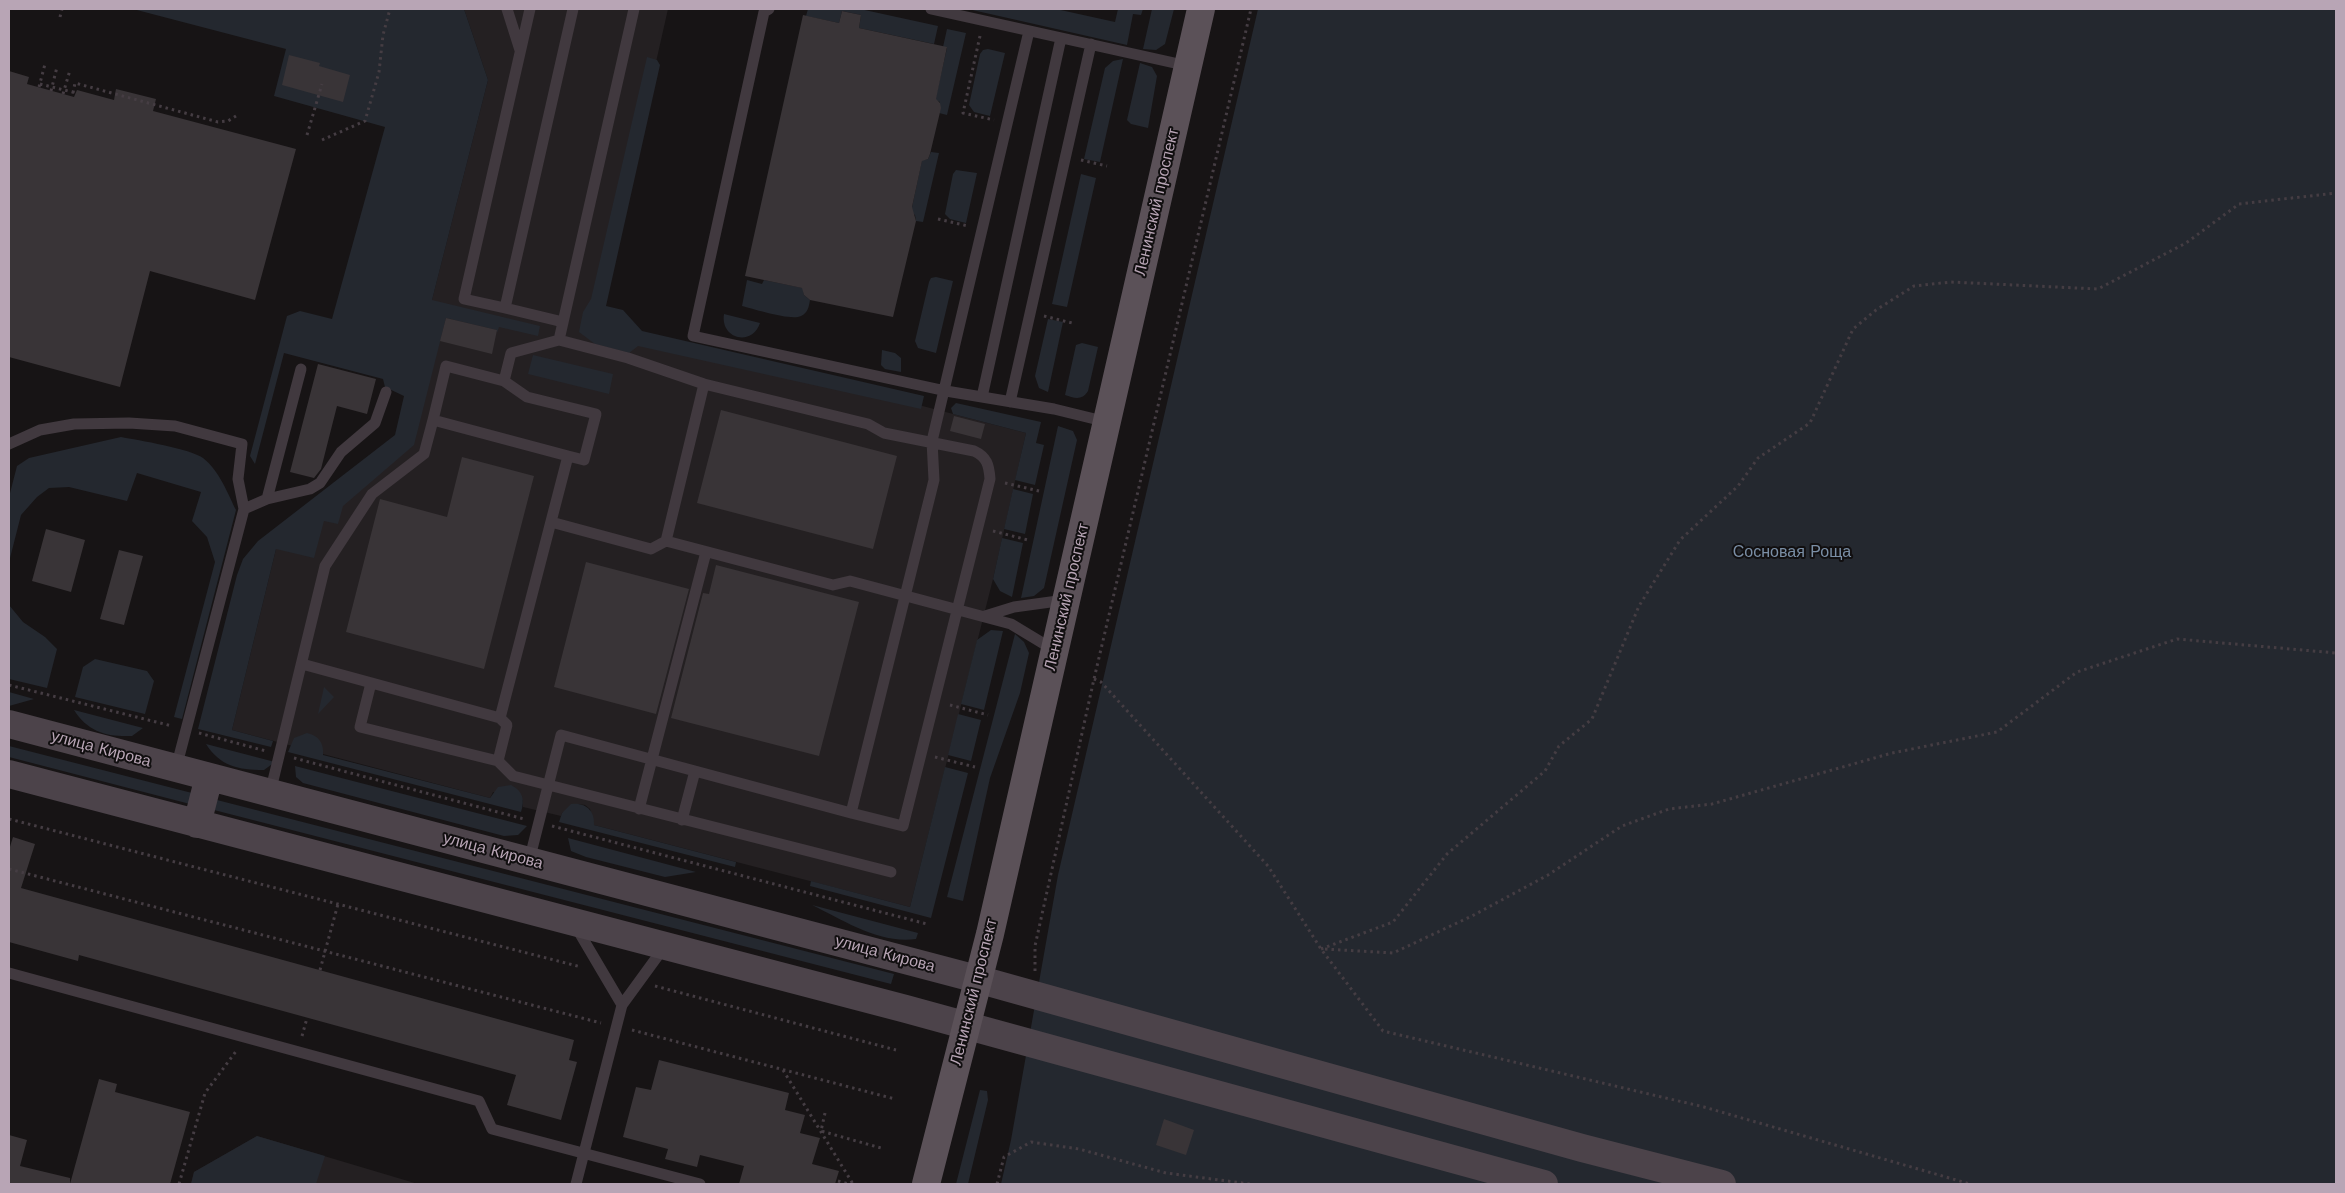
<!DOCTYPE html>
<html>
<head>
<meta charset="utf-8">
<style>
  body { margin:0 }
  #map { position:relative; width:2345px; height:1193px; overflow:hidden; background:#171415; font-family:"Work Sans",sans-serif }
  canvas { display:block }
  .frame { position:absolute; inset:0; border:10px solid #b8a5b5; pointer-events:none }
</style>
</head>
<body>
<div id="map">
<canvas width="2345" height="1193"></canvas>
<div class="frame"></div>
</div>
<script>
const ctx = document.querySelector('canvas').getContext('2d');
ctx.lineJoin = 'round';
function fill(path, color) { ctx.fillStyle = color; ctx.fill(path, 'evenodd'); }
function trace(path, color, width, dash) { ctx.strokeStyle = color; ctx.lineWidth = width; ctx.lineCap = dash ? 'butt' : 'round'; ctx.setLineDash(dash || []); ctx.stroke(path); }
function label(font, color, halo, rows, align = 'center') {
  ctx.font = font + ' "Work Sans",sans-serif'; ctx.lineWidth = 4; ctx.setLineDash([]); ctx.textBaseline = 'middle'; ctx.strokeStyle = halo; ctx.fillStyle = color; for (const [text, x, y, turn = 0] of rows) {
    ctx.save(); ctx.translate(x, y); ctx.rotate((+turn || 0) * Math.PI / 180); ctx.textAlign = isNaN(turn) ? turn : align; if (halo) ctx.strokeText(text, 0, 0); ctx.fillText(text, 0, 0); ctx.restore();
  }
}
const built = new Path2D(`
  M 464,9 L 668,9 L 595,332 L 911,403 L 1026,433 L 993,579 L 910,907 L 594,825 L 590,809 L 585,805 L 578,804 L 562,813 L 561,816 L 523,807 L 523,800 L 493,792 L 490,798 L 232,730 L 276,549 L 397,437 L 488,80 Z
  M 257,1136 L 418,1184 L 191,1184 L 194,1172 Z`);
const green = new Path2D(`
  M 133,9 L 464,9 L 488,80 L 432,300 L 540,326 L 538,336 L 499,327 L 497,333 L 497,330 L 446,318 L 414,445 L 343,506 L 338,524 L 324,521 L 314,558 L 276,549 L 232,730 L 273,741 L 271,747 L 198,729 L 237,575 L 243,559 L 258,541 L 395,435 L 404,396 L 385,387 L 383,379 L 284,353 L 255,464 L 250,456 L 287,316 L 300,311 L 332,319 L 385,127 L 274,96 L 286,49 Z
  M 808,9 L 860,9 L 938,26 L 934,44 L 859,28 L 861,15 L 842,11 L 839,23 L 806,16 Z
  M 968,9 L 1056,9 L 1115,22 L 1118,9 L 1143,9 L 1141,15 L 1133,14 L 1127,45 Z
  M 1152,9 L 1174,9 L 1165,44 L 1156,50 L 1143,49 Z
  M 1258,9 L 2336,9 L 2336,1184 L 1001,1184 L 1011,1140 L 1058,875 Z
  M 947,29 L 966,33 L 947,115 L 939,113 L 940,102 L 935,100 L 947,48 L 943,47 Z
  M 988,49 L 1005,53 L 990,116 L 974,112 L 969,105 L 980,54 L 983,50 Z
  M 647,57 L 657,60 L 660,65 L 606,306 L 623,310 L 642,331 L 924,396 L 921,409 L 638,346 L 629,353 L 595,344 L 579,332 L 583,312 L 591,299 Z
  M 1123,59 L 1100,162 L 1084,159 L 1105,68 L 1113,61 Z
  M 1140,63 L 1152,67 L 1157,76 L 1148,128 L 1131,124 L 1127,120 Z
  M 931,152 L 939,153 L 923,222 L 916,221 L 915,215 L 911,212 L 922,160 L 928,159 Z
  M 956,170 L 977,173 L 966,223 L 950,219 L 945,214 L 953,174 Z
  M 1081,174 L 1096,178 L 1067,307 L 1052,304 Z
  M 936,277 L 953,281 L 936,353 L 918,348 L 915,341 L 929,282 L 931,278 Z
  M 747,280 L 762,284 L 764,280 L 803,288 L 804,295 L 810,300 C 809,306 808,313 801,316 C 791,321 754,309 742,306 Z
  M 724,314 L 760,323 C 752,347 720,339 724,314 Z
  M 1048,319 L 1063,322 L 1048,392 L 1039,388 L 1035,376 Z
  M 1082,343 L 1098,347 L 1088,391 C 1082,401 1074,398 1065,395 L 1076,345 Z
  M 882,350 L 895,353 L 901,358 L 901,372 L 885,369 L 881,365 Z
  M 533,355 L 613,374 L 609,394 L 528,374 Z
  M 956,403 L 1041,422 L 1036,443 L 1044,445 L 1035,485 L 1015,480 L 1026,433 L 953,414 L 951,408 Z
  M 1058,426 L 1073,431 L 1077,440 L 1044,588 L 1034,596 L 1021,598 Z
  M 121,437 C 138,440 191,449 203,458 C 219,470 228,494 236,510 L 182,719 L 174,717 L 215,562 L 207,537 L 192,521 L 201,492 L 137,473 L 127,501 L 69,487 L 49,488 L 37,497 L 21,515 L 9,562 L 9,497 L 17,466 L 29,458 Z
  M 1013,489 L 1033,494 L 1025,534 L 1004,529 Z
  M 1002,538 L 1023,543 L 1012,597 L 1000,591 L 993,579 Z
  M 9,605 L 23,622 L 45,637 L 57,649 L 47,688 L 9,679 Z
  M 991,630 L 1003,631 L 984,710 L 961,704 L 977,640 Z
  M 1015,634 L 1024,642 L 1029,653 L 1020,693 L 990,778 L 963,901 L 947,897 Z
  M 95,659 L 147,671 L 154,681 L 145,714 L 75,697 L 83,667 Z
  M 324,687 L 334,697 L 318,714 Z
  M 9,692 L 34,699 L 9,706 Z
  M 74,710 L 143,728 L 132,736 C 107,737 88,732 74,710 Z
  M 958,714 L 981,720 L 971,761 L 948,755 Z
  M 307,733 C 319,736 324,743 323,755 L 490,798 L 498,787 L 511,785 C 523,791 525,800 521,812 L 288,752 L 294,738 Z
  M 206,744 L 275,762 L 264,770 C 238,770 220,766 206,744 Z
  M 9,746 L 192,793 L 190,804 L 9,757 Z
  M 295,766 L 527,826 L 518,835 L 504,836 L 303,783 L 296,777 Z
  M 945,767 L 968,773 L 931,918 L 810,886 L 811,881 L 910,907 Z
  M 217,800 L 894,974 L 891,984 L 214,810 Z
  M 571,804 C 586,802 595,811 594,825 L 736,862 L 735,867 L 559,822 L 562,813 Z
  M 568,838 L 696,872 L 665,877 L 586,857 L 571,851 Z
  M 812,905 L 918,933 L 916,939 C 879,944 845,921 812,905 Z
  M 980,1090 L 987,1091 L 988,1100 L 968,1184 L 956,1184 Z
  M 257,1136 L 325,1156 L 316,1184 L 191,1184 L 194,1172 Z`);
const building = new Path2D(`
  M 842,11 L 861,15 L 859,28 L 947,47 L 936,99 L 940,103 L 941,108 L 930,154 L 928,159 L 922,161 L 912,207 L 916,221 L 893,317 L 810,300 L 804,295 L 802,288 L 745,276 L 803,15 L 839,23 Z
  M 289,55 L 320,63 L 319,66 L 350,75 L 343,102 L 282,85 Z
  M 9,71 L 29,77 L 27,84 L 74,97 L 77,90 L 114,100 L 116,89 L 156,99 L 153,111 L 296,149 L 255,300 L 150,271 L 120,387 L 9,357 Z
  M 446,318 L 497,330 L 492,354 L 440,341 Z
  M 318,364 L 376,379 L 367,414 L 337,406 L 321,469 L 314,478 L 290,472 Z
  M 721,410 L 897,456 L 873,549 L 697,503 Z
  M 954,416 L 985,424 L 981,439 L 950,431 Z
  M 462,457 L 534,476 L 484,669 L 346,632 L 380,499 L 447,517 Z
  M 46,529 L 85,540 L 71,592 L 32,581 Z
  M 119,550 L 143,556 L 124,625 L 100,619 Z
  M 586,562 L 689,589 L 656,714 L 554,687 Z
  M 716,565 L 859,602 L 819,756 L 671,718 L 703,593 L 709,594 Z
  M 13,837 L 35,844 L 21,888 L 574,1040 L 569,1060 L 577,1062 L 561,1120 L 507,1105 L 516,1075 L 79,955 L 78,961 L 9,942 L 9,850 Z
  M 659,1060 L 789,1093 L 785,1110 L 805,1115 L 800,1133 L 820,1138 L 812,1164 L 839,1171 L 835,1184 L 739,1184 L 744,1166 L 700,1155 L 697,1167 L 665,1159 L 668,1149 L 623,1137 L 636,1087 L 651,1090 Z
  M 99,1079 L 117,1084 L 115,1092 L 190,1112 L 170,1184 L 70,1184 Z
  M 1164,1119 L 1194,1130 L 1186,1155 L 1156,1145 Z
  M 9,1135 L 27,1140 L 20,1166 L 70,1178 L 70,1184 L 9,1184 Z`);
const path = new Path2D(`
  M 60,17 L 62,9
  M 980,36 L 963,113 L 994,120
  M 40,84 L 76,93
  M 39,87 L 45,64
  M 51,91 L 57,67
  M 73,93 L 75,83 L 218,122 L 228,121 L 236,116
  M 63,94 L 70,70
  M 307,135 L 322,84
  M 322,140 L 365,121 L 379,72 L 383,35 L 390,9
  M 1081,160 L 1107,166
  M 938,219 L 968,226
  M 1044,316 L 1072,323
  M 1005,483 L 1039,491
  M 993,531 L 1028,540
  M 1094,679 L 1101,682 L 1268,866 L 1321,949 L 1383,1031 L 1704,1107 L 1970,1184
  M 9,685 L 172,726
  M 950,705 L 988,715
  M 199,733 L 266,751
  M 935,757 L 975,767
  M 294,758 L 524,819
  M 9,819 L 581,967
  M 552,826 L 927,924
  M 9,869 L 601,1023
  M 1321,949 L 1393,922 L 1447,854 L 1545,771 L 1559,746 L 1592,719 L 1639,606 L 1680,540 L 1738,486 L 1758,458 L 1810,423 L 1853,329 L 1876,310 L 1914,286 L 1951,282 L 2098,289 L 2186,243 L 2239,204 L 2336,193
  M 1325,949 L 1393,953 L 1472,916 L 1548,875 L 1622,826 L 1669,809 L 1712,804 L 1892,753 L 1997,732 L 2077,672 L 2177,639 L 2336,653
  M 320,970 L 338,904
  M 1035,971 L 1035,946 L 1094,679 L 1251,9
  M 655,986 L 896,1050
  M 632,1030 L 895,1099
  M 302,1036 L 307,1018
  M 783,1070 L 853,1184
  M 825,1113 L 821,1131 L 881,1148
  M 838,1181 L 849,1184
  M 179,1184 L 205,1093 L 237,1050
  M 997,1184 L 1004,1157 L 1031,1142 L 1079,1149 L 1166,1173 L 1250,1184`);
const service = new Path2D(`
  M 507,9 L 520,50
  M 769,9 L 764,12 L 693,336 L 946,391 L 1054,409 L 1107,422
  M 931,9 L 1188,66
  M 505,308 L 464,299 L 530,9
  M 563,322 L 505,308 L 573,9
  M 559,340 L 634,9
  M 504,381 L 511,353 L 559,340 L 628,358 L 704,384 L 868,424 L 884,433 L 974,451 C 987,457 989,465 990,479 L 903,826 L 851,813
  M 982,397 L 1061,38
  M 1010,402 L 1091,44
  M 433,420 L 446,366 L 504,381 L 527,397 L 596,414 L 584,460 L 568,456
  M 9,444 L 40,430 L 74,424 L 129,423 L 175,426 L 242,444 L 238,479 L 244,509 L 176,768
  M 267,499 L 301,369
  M 244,509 L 267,499 L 310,489 L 320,483 L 341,452 L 375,423 L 386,392
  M 551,522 L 651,549 L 666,541 L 833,585 L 850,581 L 1011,624 L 1054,650
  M 666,541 L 704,384
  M 985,616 L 1014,607 L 1065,600
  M 302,664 L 500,718 L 507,725 L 498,761 L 513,776 L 891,872
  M 371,683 L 360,727 L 498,761
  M 270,793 L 325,566 L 372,494 L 424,454 L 433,420 L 568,456 L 500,718
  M 639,809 L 706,552
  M 682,820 L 695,771
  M 529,861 L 561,735 L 851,813 L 934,480 L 932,441 L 1029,31
  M 576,927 L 622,1005
  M 9,973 L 479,1101 L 492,1129 L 700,1184
  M 576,1184 L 622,1005 L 665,946`);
const secondary = new Path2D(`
  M 9,724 L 977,979 L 1582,1148 L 1722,1184
  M 9,774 L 906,1009 L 1544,1184
  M 197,824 L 209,777`);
const primary = new Path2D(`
  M 926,1184 L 990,934 L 1201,9`);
const streetNames = [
  ["Ленинский проспект",1157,202,-77],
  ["Ленинский проспект",1067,597,-77],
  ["улица Кирова",101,749,15],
  ["улица Кирова",493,851,15],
  ["улица Кирова",885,954,15],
  ["Ленинский проспект",974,992,-76]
];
const parkNames = [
  ["Сосновая Роща",1792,552]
];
fill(built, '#242022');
fill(green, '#24282f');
fill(building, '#393437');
trace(path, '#453d43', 3, [2.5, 4]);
trace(service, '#41393f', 11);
trace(secondary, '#4c434a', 28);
trace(primary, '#5b5158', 28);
label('16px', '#b8a5b5', '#110f10', streetNames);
label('16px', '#7a8ea5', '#110f10', parkNames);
</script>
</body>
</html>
